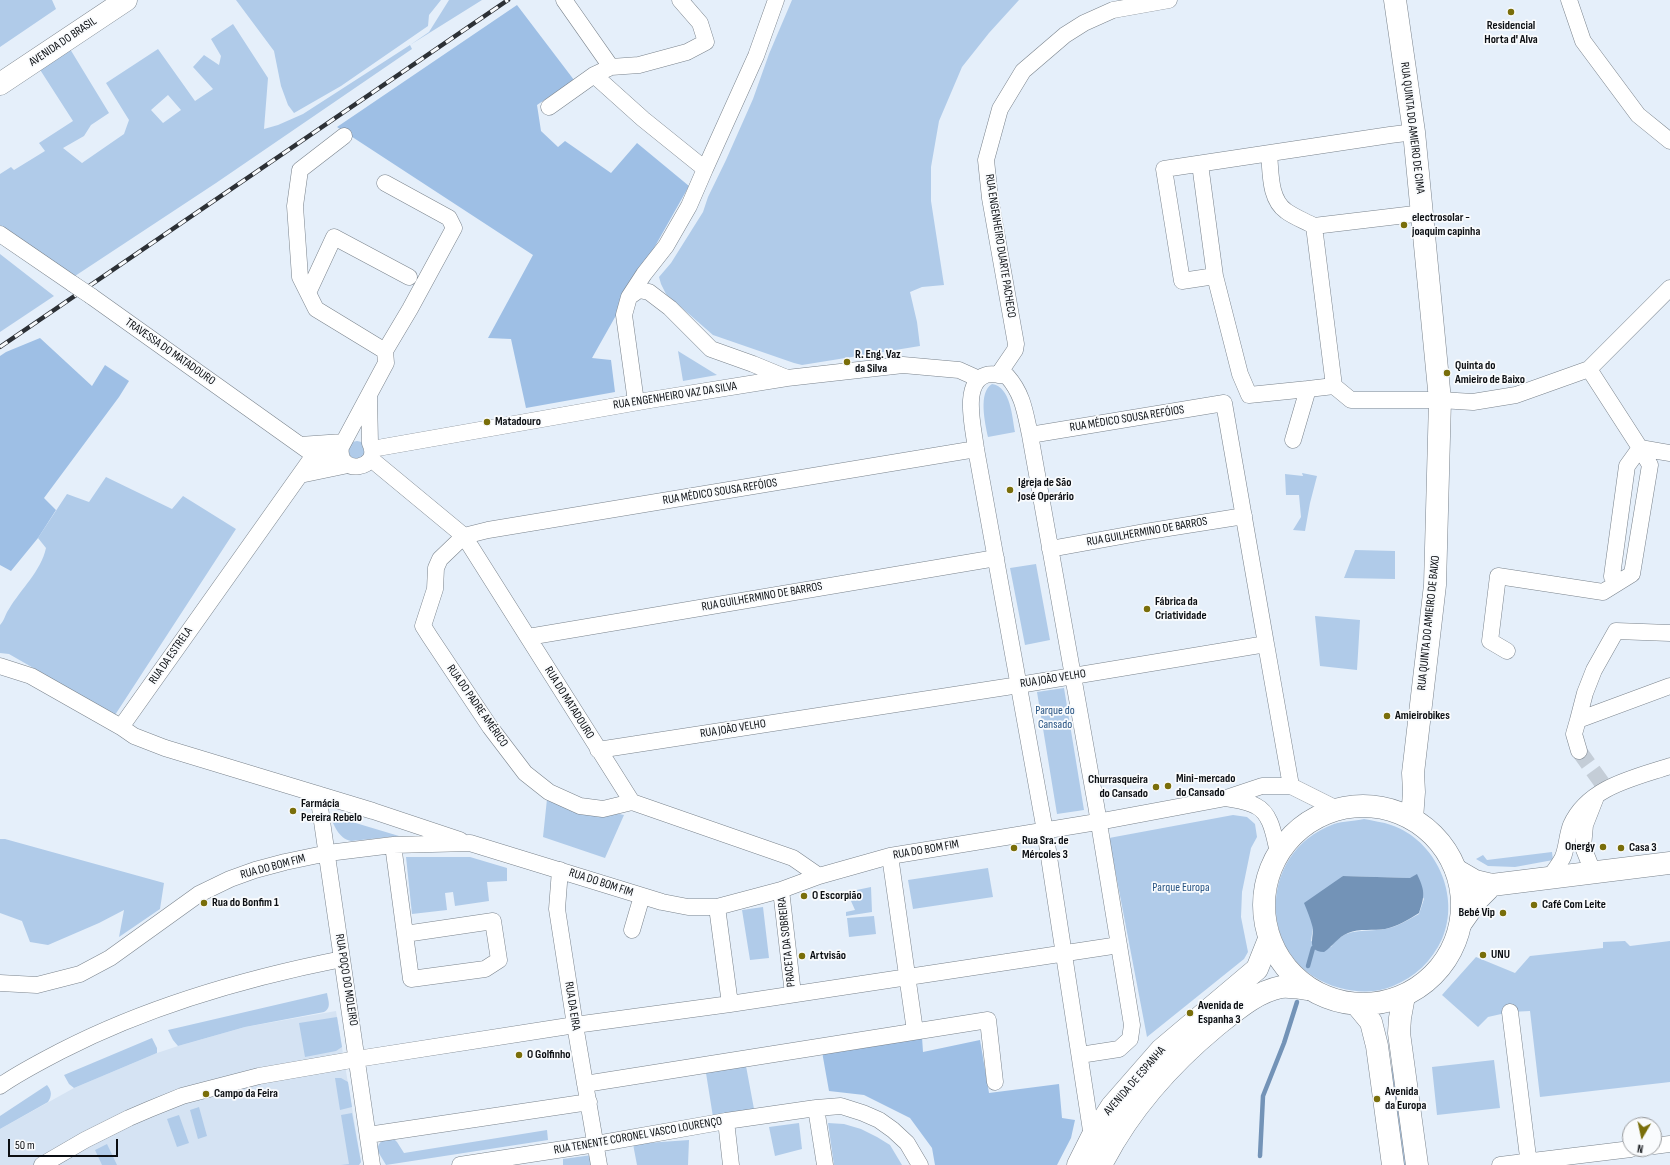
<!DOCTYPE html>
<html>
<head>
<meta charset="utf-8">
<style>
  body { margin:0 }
  #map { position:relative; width:1670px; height:1165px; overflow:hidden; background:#e5effa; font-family:"Sofia Sans Condensed",sans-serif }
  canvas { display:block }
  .north { position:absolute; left:1622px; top:1117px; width:40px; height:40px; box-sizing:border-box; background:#f9fbfd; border:1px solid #9a9c9f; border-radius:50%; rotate:189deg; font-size:11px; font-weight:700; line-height:16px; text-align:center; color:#0b0e12 }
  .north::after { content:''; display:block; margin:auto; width:14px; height:18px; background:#796e0a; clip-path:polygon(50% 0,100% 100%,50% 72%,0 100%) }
  .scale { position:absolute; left:8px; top:1139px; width:110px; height:18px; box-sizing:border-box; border:2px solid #0b0e12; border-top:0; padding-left:5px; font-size:12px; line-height:14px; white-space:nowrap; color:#0b0e12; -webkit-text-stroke:3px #f9fbfd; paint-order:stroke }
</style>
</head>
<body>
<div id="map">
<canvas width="1670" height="1165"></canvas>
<div class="north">N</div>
<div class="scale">50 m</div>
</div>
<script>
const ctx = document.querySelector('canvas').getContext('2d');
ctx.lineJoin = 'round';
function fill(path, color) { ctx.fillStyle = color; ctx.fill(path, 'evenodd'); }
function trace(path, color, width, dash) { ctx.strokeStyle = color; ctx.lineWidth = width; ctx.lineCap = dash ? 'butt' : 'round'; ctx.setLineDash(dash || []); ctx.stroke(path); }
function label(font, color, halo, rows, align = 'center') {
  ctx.font = font + ' "Sofia Sans Condensed",sans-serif'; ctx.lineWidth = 3.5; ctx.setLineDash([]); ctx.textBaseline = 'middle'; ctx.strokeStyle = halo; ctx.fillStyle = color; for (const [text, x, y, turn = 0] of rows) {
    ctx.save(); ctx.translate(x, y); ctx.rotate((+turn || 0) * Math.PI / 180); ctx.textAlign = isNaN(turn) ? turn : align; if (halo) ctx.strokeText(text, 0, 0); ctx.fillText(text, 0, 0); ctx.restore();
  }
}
const built = new Path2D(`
  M 336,1011 L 361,1162 L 359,1165 L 0,1165 L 0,1129 L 74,1088 L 157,1053 L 178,1046 L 245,1027 Z`);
const green = new Path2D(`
  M 0,0 L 52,0 L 56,9 L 0,47 Z
  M 236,0 L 441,0 L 429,15 L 428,26 L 341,86 L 294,113 L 288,105 L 281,86 L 274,51 Z
  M 449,0 L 482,0 L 410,45 L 412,49 L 216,183 L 75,276 L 0,225 L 0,174 L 11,167 L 14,170 L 45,151 L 39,143 L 73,121 L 37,65 L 67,44 L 109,113 L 91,125 L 84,136 L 63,148 L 82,163 L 124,134 L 129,120 L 106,83 L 158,49 L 195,101 L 213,89 L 193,67 L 204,55 L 219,65 L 221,56 L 211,39 L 233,24 L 268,78 L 264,129 L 278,125 L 303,114 L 410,45 L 429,32 ZM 168,95 L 181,110 L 163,123 L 151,110 Z
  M 792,0 L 1019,0 L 989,33 L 962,67 L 939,121 L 931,167 L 931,201 L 944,285 L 922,287 L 910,292 L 917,322 L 920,346 L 802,365 L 794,363 L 713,335 L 666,294 L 661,284 L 659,277 L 671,263 L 703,212 L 708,197 L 726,160 L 753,99 L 769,54 Z
  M 0,254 L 54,296 L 0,332 Z
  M 678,351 L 717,375 L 683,381 Z
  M 992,384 C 1011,387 1012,417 1015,432 L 988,437 C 985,423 978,392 992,384 Z
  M348 450a9 9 0 1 1 18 0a9 9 0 1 1-18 0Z
  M 1302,473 L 1317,476 L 1310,503 L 1305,531 L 1293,530 L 1301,517 L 1299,495 L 1286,495 L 1285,474 L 1303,476 Z
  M 106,477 L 172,509 L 183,496 L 236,529 L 115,715 L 9,654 L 0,653 L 0,625 C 5,620 5,614 9,609 C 21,589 41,571 46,548 L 38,538 L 67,494 L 89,502 Z
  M 1355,550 L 1395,551 L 1395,579 L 1344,578 Z
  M 1036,564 L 1050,640 L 1025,645 L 1010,568 Z
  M 1315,616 L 1360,620 L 1357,670 L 1320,666 Z
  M 1064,688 L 1084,810 L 1057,814 L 1037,692 Z
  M 547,799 L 624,815 L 605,858 L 543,837 Z
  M 329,815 L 399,836 L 351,841 C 338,838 335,826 329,815 Z
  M 1233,815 L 1247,817 L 1255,824 L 1257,837 L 1251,848 L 1242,892 L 1241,917 L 1248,952 L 1244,959 L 1147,1037 L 1109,838 Z
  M 1364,819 C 1373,821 1383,822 1391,825 C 1436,840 1461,896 1442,939 C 1432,961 1415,977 1393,986 C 1376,993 1358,993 1340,988 C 1257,966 1254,853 1334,824 C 1343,821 1355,821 1364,819 ZM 1343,876 L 1410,878 L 1424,899 L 1419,914 C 1408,920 1397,927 1385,929 C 1363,933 1346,926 1331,947 L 1311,941 L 1313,927 Z
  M 0,839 L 5,839 L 164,883 L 160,909 L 119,937 L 124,910 L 99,923 L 48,945 L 30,942 L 22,921 L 0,913 Z
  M 1552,852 L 1553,860 L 1515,867 L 1488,866 L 1476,859 L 1483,855 L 1487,860 Z
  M 406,857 L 470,857 L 507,868 L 507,881 L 487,882 L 489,901 L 455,906 L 453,892 L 445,893 L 447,910 L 412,914 Z
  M 988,868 L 993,897 L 913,909 L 908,880 Z
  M 871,887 L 872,912 L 846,916 L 846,912 L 855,910 L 847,892 Z
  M 763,907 L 769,958 L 750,960 L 742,910 Z
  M 874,916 L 876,934 L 849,937 L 847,918 Z
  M 1625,941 L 1630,946 L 1670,941 L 1670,1082 L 1540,1097 L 1530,1011 L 1510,1012 L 1488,1017 L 1478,1027 L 1442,995 L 1476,957 L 1515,973 L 1530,956 L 1603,948 L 1603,942 Z
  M 327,993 C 328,1000 332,1008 324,1012 L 245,1027 L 178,1046 L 173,1040 L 168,1030 Z
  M 337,1017 L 342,1047 L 336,1051 L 305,1057 L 299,1023 Z
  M 152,1038 L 157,1048 L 157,1053 L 74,1088 L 69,1084 L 64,1075 Z
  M 1494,1060 L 1500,1108 L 1437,1115 L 1432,1067 Z
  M 746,1066 L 754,1109 L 713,1117 L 706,1073 Z
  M 1395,1068 L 1406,1165 L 1400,1165 L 1388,1069 Z
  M 335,1078 L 341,1078 L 348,1082 L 352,1107 L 340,1110 Z
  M 47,1085 C 52,1091 52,1096 48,1102 L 0,1129 L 0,1116 Z
  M 199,1107 L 207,1136 L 198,1139 L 190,1110 Z
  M 352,1113 L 361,1162 L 359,1165 L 341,1165 L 349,1164 L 341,1115 Z
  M 179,1115 L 189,1143 L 177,1147 L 167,1119 Z
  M 799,1123 L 802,1149 L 775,1156 L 769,1127 Z
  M 828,1123 L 844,1124 L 861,1129 L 877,1137 L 890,1145 L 902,1165 L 834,1165 Z
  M 547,1130 L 548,1140 L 386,1165 L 377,1150 C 379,1141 383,1139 392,1137 L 397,1142 L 404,1153 Z
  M 689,1140 L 688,1165 L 637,1165 L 633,1144 Z
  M 107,1144 L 117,1165 L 102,1165 L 95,1150 Z
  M 592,1155 L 593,1165 L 563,1165 L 563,1159 Z`);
const forest = new Path2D(`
  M 517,5 L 574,80 L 537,105 L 541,131 L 558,147 L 565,141 L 611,173 L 637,143 L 689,186 L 592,358 L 611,360 L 615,392 L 526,408 L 511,339 L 488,338 L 533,255 L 337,127 Z
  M 40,338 L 92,386 L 105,365 L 129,381 L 119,397 L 44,498 L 56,510 L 38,538 L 11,571 L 0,565 L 0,356 L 6,352 Z
  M 922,1037 L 923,1052 L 980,1040 L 989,1093 L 1059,1084 L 1062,1118 L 1075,1120 L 1071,1138 L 1057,1165 L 935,1165 L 932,1148 L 910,1118 L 864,1095 L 829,1091 L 821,1046 Z`);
const water = new Path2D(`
  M 1417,874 C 1425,891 1425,895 1419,913 C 1408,920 1398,926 1385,929 C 1374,931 1359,928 1348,933 C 1338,937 1333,946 1324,952 C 1304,951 1316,936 1312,925 C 1310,918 1307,910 1304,903 L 1343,876 L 1410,878 Z`);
const stream = new Path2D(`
  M 1308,966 L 1313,948
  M 1260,1156 L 1263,1096 L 1284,1043 L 1297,1002`);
const minorTunnel = new Path2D(`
  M 1579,751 L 1602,783`);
const minor = new Path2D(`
  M 564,0 L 611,67
  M 1569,0 L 1583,41 L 1638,115 L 1670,141
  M 549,107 L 594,75
  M 344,136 L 300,170 L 295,206 L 300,277 L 316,309 L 385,351 L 386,363 L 341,447 C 336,477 383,470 370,443 L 369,396
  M 1269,154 C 1271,172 1269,199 1286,211 C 1294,217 1305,221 1314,226 L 1334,386 L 1351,400 L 1440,400 L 1473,402 L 1516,395 L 1589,369 L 1670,288
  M 1200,164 L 1215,276 L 1182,281 L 1164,169 L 1390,135 L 1414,132
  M 705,169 L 756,56 L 776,0
  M 385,183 L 449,218 L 454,228 L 410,309 L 385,351
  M 1314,226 L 1423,213
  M 0,234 L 73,284
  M 1215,276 L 1240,374 L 1249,395 L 1308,389
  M 308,293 L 334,237 L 409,277
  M 91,296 L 314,455 L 344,461
  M 629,297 L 644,274 L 666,246 L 689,206 L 705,169 L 643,119 L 594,75 L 611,67 L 639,65 L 687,52 L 706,42 L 700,23 L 680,0
  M 1589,369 L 1640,448 L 1670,453
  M 998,375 L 1015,350 L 1016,344 L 990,198 L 986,160 L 1000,109 L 1023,71 L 1065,35 L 1084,23 L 1113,10 L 1169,0
  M 636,402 L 624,315 L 629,297 L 639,290 L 649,292 L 670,308 L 711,349 L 753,364 L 787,378
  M 1293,440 L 1308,389 L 1334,386
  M 300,445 L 343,442
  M 372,449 L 650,400 L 787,378 L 903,365 L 959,370 L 979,379
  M 371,459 L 464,536 L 632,802 L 793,858 L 819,876
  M 300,475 L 348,465
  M 464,536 L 488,530 L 976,449
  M 464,536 L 440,559 L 436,568 L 435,589 L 423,626 L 430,637 L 490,727 L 525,773 L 549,792 L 580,806 L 603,809 L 632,802
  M 1050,549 L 1144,532 L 1244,516
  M 1670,633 L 1616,631 L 1594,670 L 1585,693 L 1578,720 L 1670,686
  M 528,637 L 996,558
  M 1266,644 L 1291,786
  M 1507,651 L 1490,641 L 1498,576 L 1603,592 L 1632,574 L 1650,465 L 1640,448 L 1627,466 L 1612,576 L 1621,580
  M 0,666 L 31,676 L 121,727 L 314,455
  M 1578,720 L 1574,734 L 1579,751
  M 121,727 L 134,736 L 165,748 L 373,811 L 460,840
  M 598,750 L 1019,685 L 1266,644 L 1224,403 L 1030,435
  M 318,794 L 372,1165
  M 1226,798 C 1235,800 1247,801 1256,806 C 1272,814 1274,837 1278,852
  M 393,845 L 411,979 L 485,969 L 499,960 L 493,921 L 405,934
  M 890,856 L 915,1031
  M 560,870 L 557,909 L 575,1025 L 599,1165
  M 1593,872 L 1583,847 L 1585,825 L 1596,797
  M 1549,878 C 1554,871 1559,865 1563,857 C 1567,847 1567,835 1571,825 C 1588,787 1634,778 1670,766
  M 781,890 L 793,994
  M 717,907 L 730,1004
  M 632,930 L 642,896
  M 0,983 L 37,985 L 80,974 L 110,958 L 199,894 L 230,879 L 255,870 L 285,862 L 328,853 L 393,845 L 470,843 L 662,902 L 688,907 L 717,907 L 781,890 L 819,876 L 890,856 L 1103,821 L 1226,798 L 1262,786 L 1291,786 L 1337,809
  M 1510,1012 L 1529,1165
  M 1080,1055 L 1119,1049 L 1130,1039 L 1132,1025 L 1096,805 L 1030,435 C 1025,412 1023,394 1007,376 C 1000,375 992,373 986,375 C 961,383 974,430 976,449 L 1045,831 L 1092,1137
  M 585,1084 L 988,1020 L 995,1082
  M 0,1086 C 20,1072 42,1061 63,1050 C 151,1005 246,978 342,959
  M 816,1108 L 825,1165
  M 726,1121 L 731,1165
  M 368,1135 L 589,1102
  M 1654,1146 L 1670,1144
  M 42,1165 L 85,1140 L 129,1118 L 150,1109 L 182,1096 L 259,1076 L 357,1059 L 575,1025 L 730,1004 L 1119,945
  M 460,1165 L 596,1144 L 726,1121 L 816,1108 L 841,1106 L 863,1113 L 879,1120 L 893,1130 L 907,1143 L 920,1165
  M 1500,1165 L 1631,1149`);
const secondary = new Path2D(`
  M 0,84 L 126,0
  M 1456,870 L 1475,881 L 1492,885 L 1670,863
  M 1461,923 L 1478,899 L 1492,885
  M 1078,1165 L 1092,1137 L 1112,1106 L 1161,1050 L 1257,969 L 1269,939
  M 1101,1165 C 1129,1110 1169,1065 1216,1026 C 1236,1010 1256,992 1281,987 C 1289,986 1300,988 1308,989`);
const primary = new Path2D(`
  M 1395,0 L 1414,132 L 1440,400 L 1435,585 L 1413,773 L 1414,792 L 1412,819
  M1264 905a99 99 0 1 1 198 0a99 99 0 1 1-198 0Z
  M 1404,996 L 1400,1018 L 1399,1033 L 1417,1165
  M 1357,1005 L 1371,1022 L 1377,1046 L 1393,1165`);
const rail = new Path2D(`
  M 0,347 L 508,0`);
const minorBridge = new Path2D(`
  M 73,284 L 91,296`);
const markers = [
  [1511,12,4,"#796e0a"],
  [1404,225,4,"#796e0a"],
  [847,362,4,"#796e0a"],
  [1447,373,4,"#796e0a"],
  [487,422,4,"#796e0a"],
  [1010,490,4,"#796e0a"],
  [1147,609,4,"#796e0a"],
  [1387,716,4,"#796e0a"],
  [1168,786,4,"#796e0a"],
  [1156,787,4,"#796e0a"],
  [293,811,4,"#796e0a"],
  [1603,847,4,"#796e0a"],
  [1014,848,4,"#796e0a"],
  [1621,848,4,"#796e0a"],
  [804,896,4,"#796e0a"],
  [204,903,4,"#796e0a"],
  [1534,905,4,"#796e0a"],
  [1503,913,4,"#796e0a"],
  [1483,955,4,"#796e0a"],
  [802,956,4,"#796e0a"],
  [1190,1013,4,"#796e0a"],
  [519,1055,4,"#796e0a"],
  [206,1094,4,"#796e0a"],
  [1377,1099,4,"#796e0a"]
];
const poiNames = [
  ["Residencial",1511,26,"center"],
  ["Horta d' Alva",1511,40,"center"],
  ["electrosolar -",1412,218],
  ["joaquim capinha",1412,232],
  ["R. Eng. Vaz",855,355],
  ["da Silva",855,369],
  ["Quinta do",1455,366],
  ["Amieiro de Baixo",1455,380],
  ["Matadouro",495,422],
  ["Igreja de São",1018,483],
  ["José Operário",1018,497],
  ["Fábrica da",1155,602],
  ["Criatividade",1155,616],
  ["Amieirobikes",1395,716],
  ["Mini-mercado",1176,779],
  ["do Cansado",1176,793],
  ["Churrasqueira",1148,780,"right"],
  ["do Cansado",1148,794,"right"],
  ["Farmácia",301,804],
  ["Pereira Rebelo",301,818],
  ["Rua Sra. de",1022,841],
  ["Mércoles 3",1022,855],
  ["Onergy",1595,847,"right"],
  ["Casa 3",1629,848],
  ["O Escorpião",812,896],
  ["Rua do Bonfim 1",212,903],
  ["Café Com Leite",1542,905],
  ["Bebé Vip",1495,913,"right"],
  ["UNU",1491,955],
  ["Artvisão",810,956],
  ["Avenida de",1198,1006],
  ["Espanha 3",1198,1020],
  ["O Golfinho",527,1055],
  ["Avenida",1385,1092],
  ["da Europa",1385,1106],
  ["Campo da Feira",214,1094]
];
const streetNames = [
  ["AVENIDA DO BRASIL",63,42,-34],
  ["RUA QUINTA DO AMIEIRO DE CIMA",1412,128,83],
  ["RUA ENGENHEIRO DUARTE PACHECO",1000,246,81],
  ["TRAVESSA DO MATADOURO",170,352,35],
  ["RUA ENGENHEIRO VAZ DA SILVA",675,396,-9],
  ["RUA MÉDICO SOUSA REFÓIOS",1127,419,-9],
  ["RUA MÉDICO SOUSA REFÓIOS",720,492,-9],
  ["RUA GUILHERMINO DE BARROS",1147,532,-10],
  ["RUA GUILHERMINO DE BARROS",762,597,-10],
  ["RUA QUINTA DO AMIEIRO DE BAIXO",1429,623,-84],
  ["RUA DA ESTRELA",171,656,-55],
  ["RUA JOÃO VELHO",1053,679,-9],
  ["RUA DO MATADOURO",569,703,58],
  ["RUA DO PADRE AMÉRICO",477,706,55],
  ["RUA JOÃO VELHO",733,729,-9],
  ["RUA DO BOM FIM",926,850,-10],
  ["RUA DO BOM FIM",273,867,-15],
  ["RUA DO BOM FIM",601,883,18],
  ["PRACETA DA SOBREIRA",787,942,-96],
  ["RUA POÇO DO MOLEIRO",346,980,81],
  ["RUA DA EIRA",572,1006,81],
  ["AVENIDA DE ESPANHA",1135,1081,-49],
  ["RUA TENENTE CORONEL VASCO LOURENÇO",638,1136,-10]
];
const parkNames = [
  ["Parque do",1055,711],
  ["Cansado",1055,725],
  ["Parque Europa",1181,888]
];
fill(built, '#d5e3f3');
fill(green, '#b0cbe9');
fill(forest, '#9ebfe5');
fill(water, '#7393b7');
trace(stream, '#7393b7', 4.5);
trace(minorTunnel, '#c4cdd7', 16, [16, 8]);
trace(minor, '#7a838c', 17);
trace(secondary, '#7a838c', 23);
trace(primary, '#7a838c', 23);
trace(minor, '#fff', 16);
trace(secondary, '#fff', 22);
trace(primary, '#fff', 22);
trace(rail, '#2d3136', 4.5);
trace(rail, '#f9fbfd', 3, [9]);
trace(minorBridge, '#7a838c', 17, []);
trace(minorBridge, '#fff', 16);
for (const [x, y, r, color] of markers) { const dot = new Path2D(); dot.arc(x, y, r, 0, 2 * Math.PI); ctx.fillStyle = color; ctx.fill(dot); trace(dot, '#f9fbfd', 1.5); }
label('bold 12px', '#0b0e12', '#f9fbfd', poiNames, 'left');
label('12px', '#0b0e12', '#f9fbfd', streetNames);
label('12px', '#255282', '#f9fbfd', parkNames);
</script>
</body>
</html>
